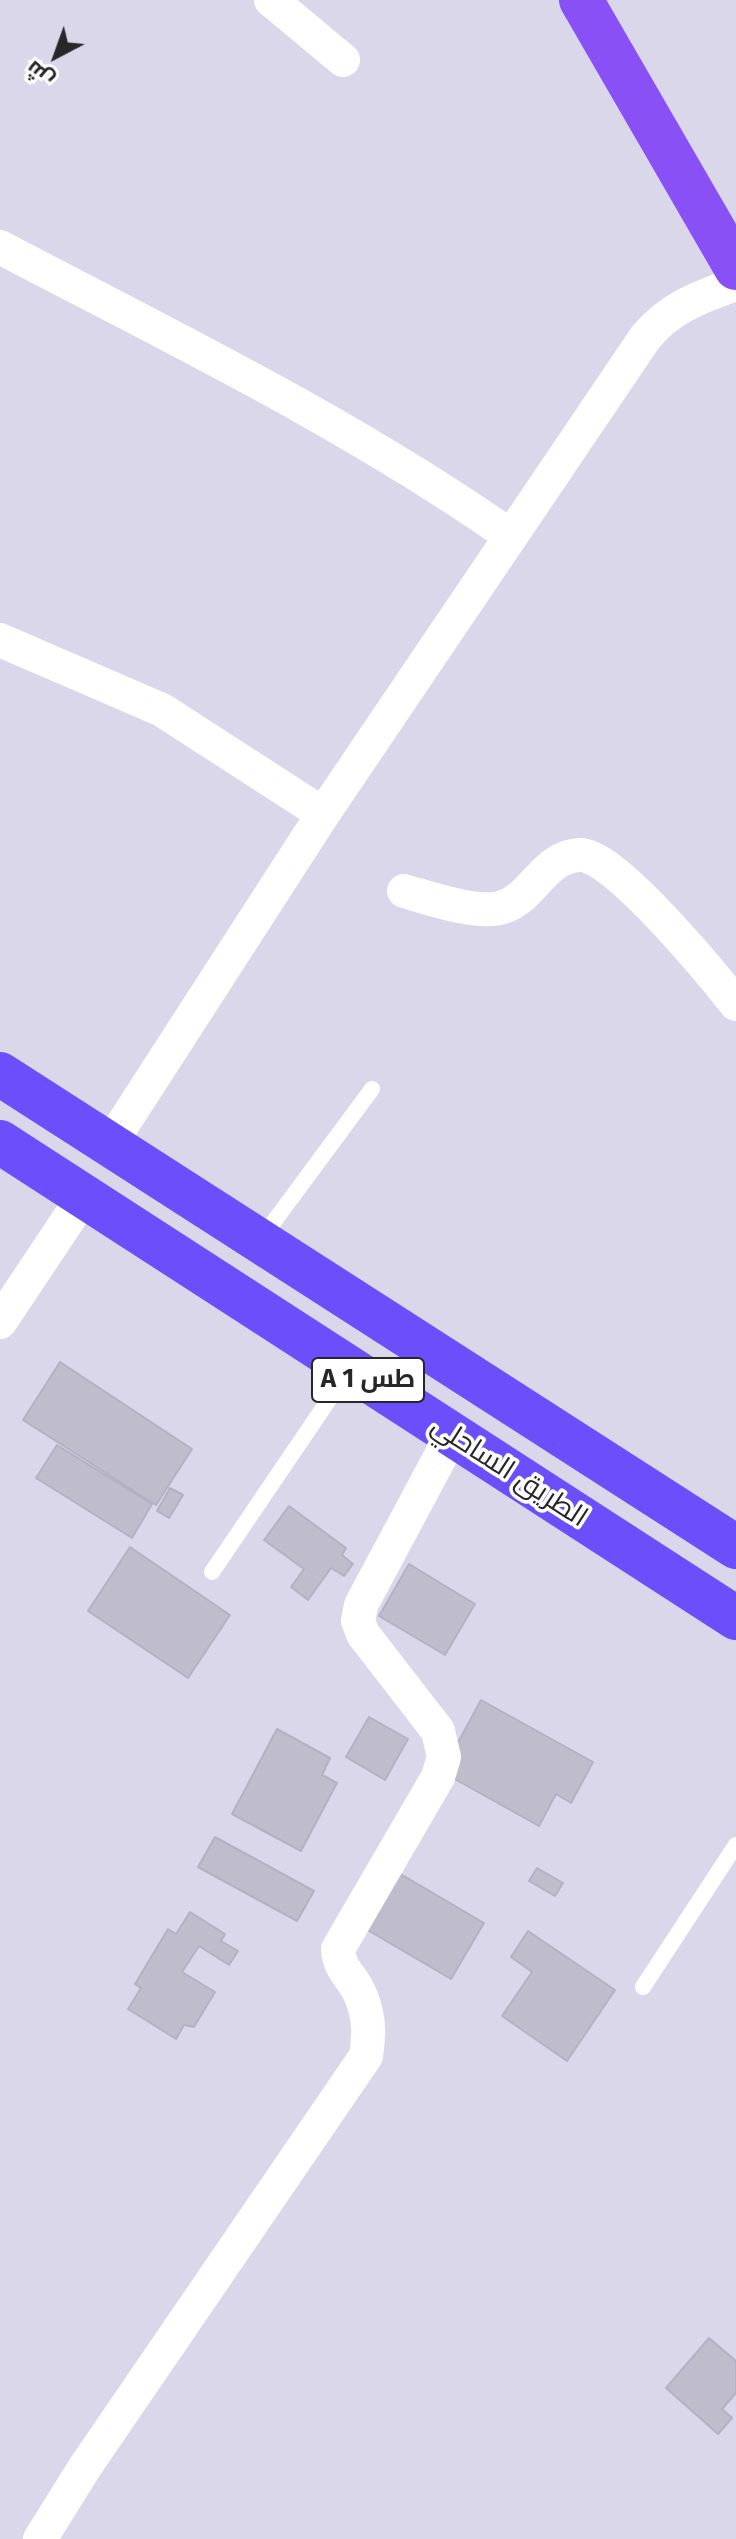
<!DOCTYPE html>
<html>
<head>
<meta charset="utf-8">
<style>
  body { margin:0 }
  #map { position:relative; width:736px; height:2539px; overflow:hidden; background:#dad7ea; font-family:"Fira Sans",Cairo,sans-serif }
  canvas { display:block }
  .north { position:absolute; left:16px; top:16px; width:80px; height:80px; -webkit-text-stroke:6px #fff; paint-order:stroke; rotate:221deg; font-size:22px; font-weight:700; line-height:32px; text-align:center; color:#272727 }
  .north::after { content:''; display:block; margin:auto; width:28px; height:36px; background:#272727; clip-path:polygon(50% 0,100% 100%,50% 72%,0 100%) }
</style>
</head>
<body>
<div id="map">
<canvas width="736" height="2539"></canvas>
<div class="north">ش</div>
</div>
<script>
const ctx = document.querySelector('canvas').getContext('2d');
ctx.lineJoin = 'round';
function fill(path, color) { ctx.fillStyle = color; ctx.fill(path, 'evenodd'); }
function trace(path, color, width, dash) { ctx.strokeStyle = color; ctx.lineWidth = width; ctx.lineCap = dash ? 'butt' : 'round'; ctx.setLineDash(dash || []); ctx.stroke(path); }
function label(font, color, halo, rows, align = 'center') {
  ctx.font = font + ' "Fira Sans",Cairo,sans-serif'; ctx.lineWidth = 7; ctx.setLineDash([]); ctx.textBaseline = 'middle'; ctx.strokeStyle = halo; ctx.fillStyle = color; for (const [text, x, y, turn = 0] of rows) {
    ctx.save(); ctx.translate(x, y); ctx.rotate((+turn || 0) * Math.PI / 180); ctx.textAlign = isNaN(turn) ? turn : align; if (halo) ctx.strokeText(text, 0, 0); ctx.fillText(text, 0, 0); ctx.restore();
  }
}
const building = new Path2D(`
  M 60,1362 L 192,1449 L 156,1505 L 23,1420 Z
  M 57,1445 L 152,1504 L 132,1538 L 36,1478 Z
  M 170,1488 L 183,1495 L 169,1518 L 157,1511 Z
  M 289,1506 L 346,1548 L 342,1555 L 353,1564 L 344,1576 L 331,1568 L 308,1600 L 291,1587 L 304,1569 L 264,1540 Z
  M 130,1547 L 230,1615 L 188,1678 L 88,1611 Z
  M 409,1564 L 475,1604 L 445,1655 L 379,1616 Z
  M 481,1700 L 593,1762 L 571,1803 L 556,1794 L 539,1826 L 442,1772 Z
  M 369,1717 L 408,1739 L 385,1780 L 346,1757 Z
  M 277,1729 L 330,1758 L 322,1775 L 337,1783 L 301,1851 L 232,1814 Z
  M 215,1837 L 314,1891 L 297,1921 L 198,1867 Z
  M 537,1868 L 563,1883 L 555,1896 L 529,1881 Z
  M 392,1869 L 484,1923 L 451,1979 L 359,1925 Z
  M 190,1912 L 225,1934 L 221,1941 L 238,1951 L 229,1965 L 199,1946 L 182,1972 L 215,1992 L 194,2027 L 184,2025 L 176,2039 L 128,2009 L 141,1988 L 135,1984 L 168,1929 L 176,1934 Z
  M 528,1931 L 615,1990 L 567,2061 L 502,2016 L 532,1972 L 511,1957 Z
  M 709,2338 L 736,2361 L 736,2393 L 722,2409 L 732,2418 L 718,2434 L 666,2388 Z`);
const service = new Path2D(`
  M 261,1239 L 372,1089
  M 212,1572 L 349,1370
  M 643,1987 L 736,1845`);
const minor = new Path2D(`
  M 271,0 L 343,60
  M 0,247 C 173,338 349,423 509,535
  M 0,640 L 162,710 L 323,814
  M 404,891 C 429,898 475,914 500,908 C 533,900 543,856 580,855 C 613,853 713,975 736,1004
  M 110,1144 L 323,814 L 645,338 C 670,307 700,297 736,284
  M 0,1322 L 84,1196
  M 40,2539 L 85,2467 L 366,2056 C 370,2031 369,2011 357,1988 C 348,1973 339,1967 338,1949 L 438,1777 L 444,1757 L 438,1731 L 363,1634 L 358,1621 L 361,1605 L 452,1435`);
const primary = new Path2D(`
  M 581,0 L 736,268`);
const trunk = new Path2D(`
  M 0,1074 L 736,1547
  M 0,1142 L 736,1618`);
const shields = [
  [368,1380,112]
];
const shieldNames = [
  ["A 1 طس",368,1380]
];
const streetNames = [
  ["الطريق الساحلي",509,1472,33]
];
fill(building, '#bfbccc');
trace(building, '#b5b1c5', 2);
trace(service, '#fff', 16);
trace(minor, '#fff', 34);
trace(primary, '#8950f6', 44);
trace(trunk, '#6c4efa', 44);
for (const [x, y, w] of shields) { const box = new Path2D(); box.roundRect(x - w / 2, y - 22, w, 44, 6); ctx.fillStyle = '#fff'; ctx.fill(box); trace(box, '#272727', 2); }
label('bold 26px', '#272727', null, shieldNames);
label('28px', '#272727', '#fff', streetNames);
</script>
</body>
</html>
